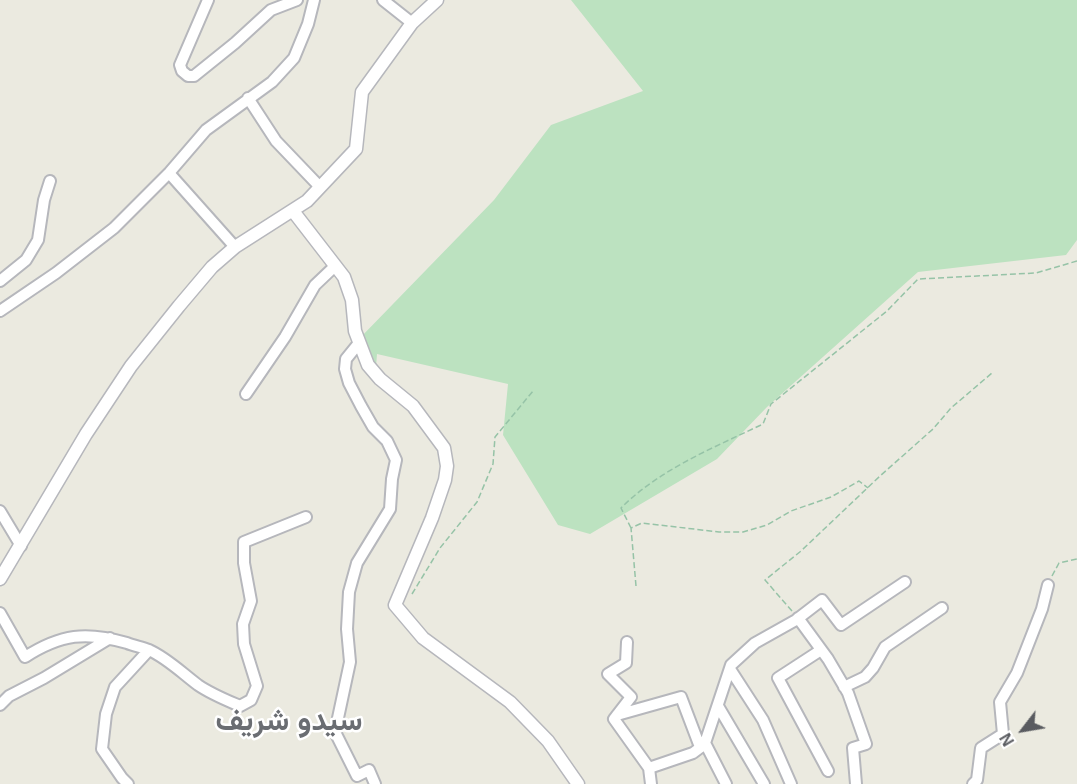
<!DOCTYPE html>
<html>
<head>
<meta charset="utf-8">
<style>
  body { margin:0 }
  #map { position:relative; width:1077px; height:784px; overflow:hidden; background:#ebeae0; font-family:Helvetica,sans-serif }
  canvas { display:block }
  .north { position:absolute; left:993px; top:700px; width:60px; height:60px; -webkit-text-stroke:4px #fff; paint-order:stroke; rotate:239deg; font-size:16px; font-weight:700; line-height:24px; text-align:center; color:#595b60 }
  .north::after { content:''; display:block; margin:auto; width:21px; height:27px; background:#595b60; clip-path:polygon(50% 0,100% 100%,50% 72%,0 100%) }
</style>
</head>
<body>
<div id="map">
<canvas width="1077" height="784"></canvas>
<div class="north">N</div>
</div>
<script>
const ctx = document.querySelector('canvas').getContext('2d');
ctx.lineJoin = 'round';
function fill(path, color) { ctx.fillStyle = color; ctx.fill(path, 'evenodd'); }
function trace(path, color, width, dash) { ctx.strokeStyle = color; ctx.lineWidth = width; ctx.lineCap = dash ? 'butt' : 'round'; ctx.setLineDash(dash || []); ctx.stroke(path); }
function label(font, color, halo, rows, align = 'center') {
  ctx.font = font + ' Helvetica,Vazirmatn,sans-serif'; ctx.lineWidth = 5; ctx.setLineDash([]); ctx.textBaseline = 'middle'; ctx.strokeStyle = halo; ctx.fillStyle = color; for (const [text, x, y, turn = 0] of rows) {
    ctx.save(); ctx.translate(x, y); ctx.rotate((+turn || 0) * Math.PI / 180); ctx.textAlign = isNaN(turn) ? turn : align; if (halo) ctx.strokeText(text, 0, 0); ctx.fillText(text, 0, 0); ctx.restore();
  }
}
const green = new Path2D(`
  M 571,0 L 1077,0 L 1077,240 L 1066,255 L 918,272 L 767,407 L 717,459 L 590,534 L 558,525 L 503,435 L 508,384 L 377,354 L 376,367 L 359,339 L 494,200 L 551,125 L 643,91 Z`);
const path = new Path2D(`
  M 631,528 L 621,508 C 660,469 713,448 763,424 L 771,404 L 887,311 L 918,279 L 1036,273 L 1077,261
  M 1052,576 L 1059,563 L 1077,559
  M 636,586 L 631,528 L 642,523 L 719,532 L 743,532 L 767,525 L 791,511 L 831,497 L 859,481 L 868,488
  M 412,594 L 440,548 L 477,502 L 493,464 L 495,437 L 533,391
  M 792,611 L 765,580 L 801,551 L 880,476 L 933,429 L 951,408 L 992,373`);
const minor = new Path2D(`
  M 208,0 L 180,65 L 182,71 L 188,76 L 194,76 L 235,43 L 271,10 L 297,0
  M 383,0 L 412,23
  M 248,98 L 276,141 L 320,187
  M 169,173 L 235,247
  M 0,281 L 26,260 L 38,240 L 44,200 L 50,181
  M 0,311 L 56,273 L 114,228 L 169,173 L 206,130 L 272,82 L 294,58 L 308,24 L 314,0
  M 359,343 L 346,359 L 345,369 L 349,383 L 361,406 L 373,427 L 387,441 L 396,460 L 392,479 L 390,509 L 357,563 L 349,592 L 347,629 L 350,662 L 335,732 L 357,776 L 369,770 L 375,784
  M 246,394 L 285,337 L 315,285 L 335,266
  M 0,511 L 21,546
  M 0,613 L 25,657 C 61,634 86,631 127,643 C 134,646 142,647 149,650 C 167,658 182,673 198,685 C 211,694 226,700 240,706 L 251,700 L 257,686 L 244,644 L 243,624 L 251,601 L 244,563 L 244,542 L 306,517
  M 798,618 L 828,659 L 848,693 L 866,744 L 853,748 L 856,784
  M 627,642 L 626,663 L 608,674 L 631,697 L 614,719 L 649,768
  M 821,650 L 778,678 L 828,771
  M 730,669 L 763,720 L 791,784
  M 844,687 L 865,677 L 873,668 L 885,647 L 942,608
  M 0,705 L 9,696 L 44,678 L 110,638
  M 718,706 L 764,784
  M 617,715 L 681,697 L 700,747
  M 128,784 L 122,778 L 102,749 L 106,714 L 115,687 L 149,650
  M 651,784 L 649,768 L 693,753 L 705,744
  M 726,784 L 705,743 L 731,665 L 755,643 L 796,620 L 822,600 L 841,625 L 905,582
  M 973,784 L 977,780 L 981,748 L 1003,734 L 1000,702 L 1017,673 L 1042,609 L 1048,585`);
const tertiary = new Path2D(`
  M 293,211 L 344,277 L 352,300 L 355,331 L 368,365 L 380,379 L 413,406 L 444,448 L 447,466 L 445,480 L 432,518 L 395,605 L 423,638 L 510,702 L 548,741 L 578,784
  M 0,579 L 86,434 L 131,366 L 179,306 L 212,267 L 235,247 L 307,201 L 356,149 L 362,92 L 412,23 L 437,0`);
const townNames = [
  ["سيدو شريف",289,722]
];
fill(green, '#bce2c0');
trace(minor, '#b6b7bc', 14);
trace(tertiary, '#b6b7bc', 15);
trace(path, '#96c3a7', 1.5, [6, 3]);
trace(minor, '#fff', 10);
trace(tertiary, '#fff', 12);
label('bold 30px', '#6a6d72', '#fff', townNames);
</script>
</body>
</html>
